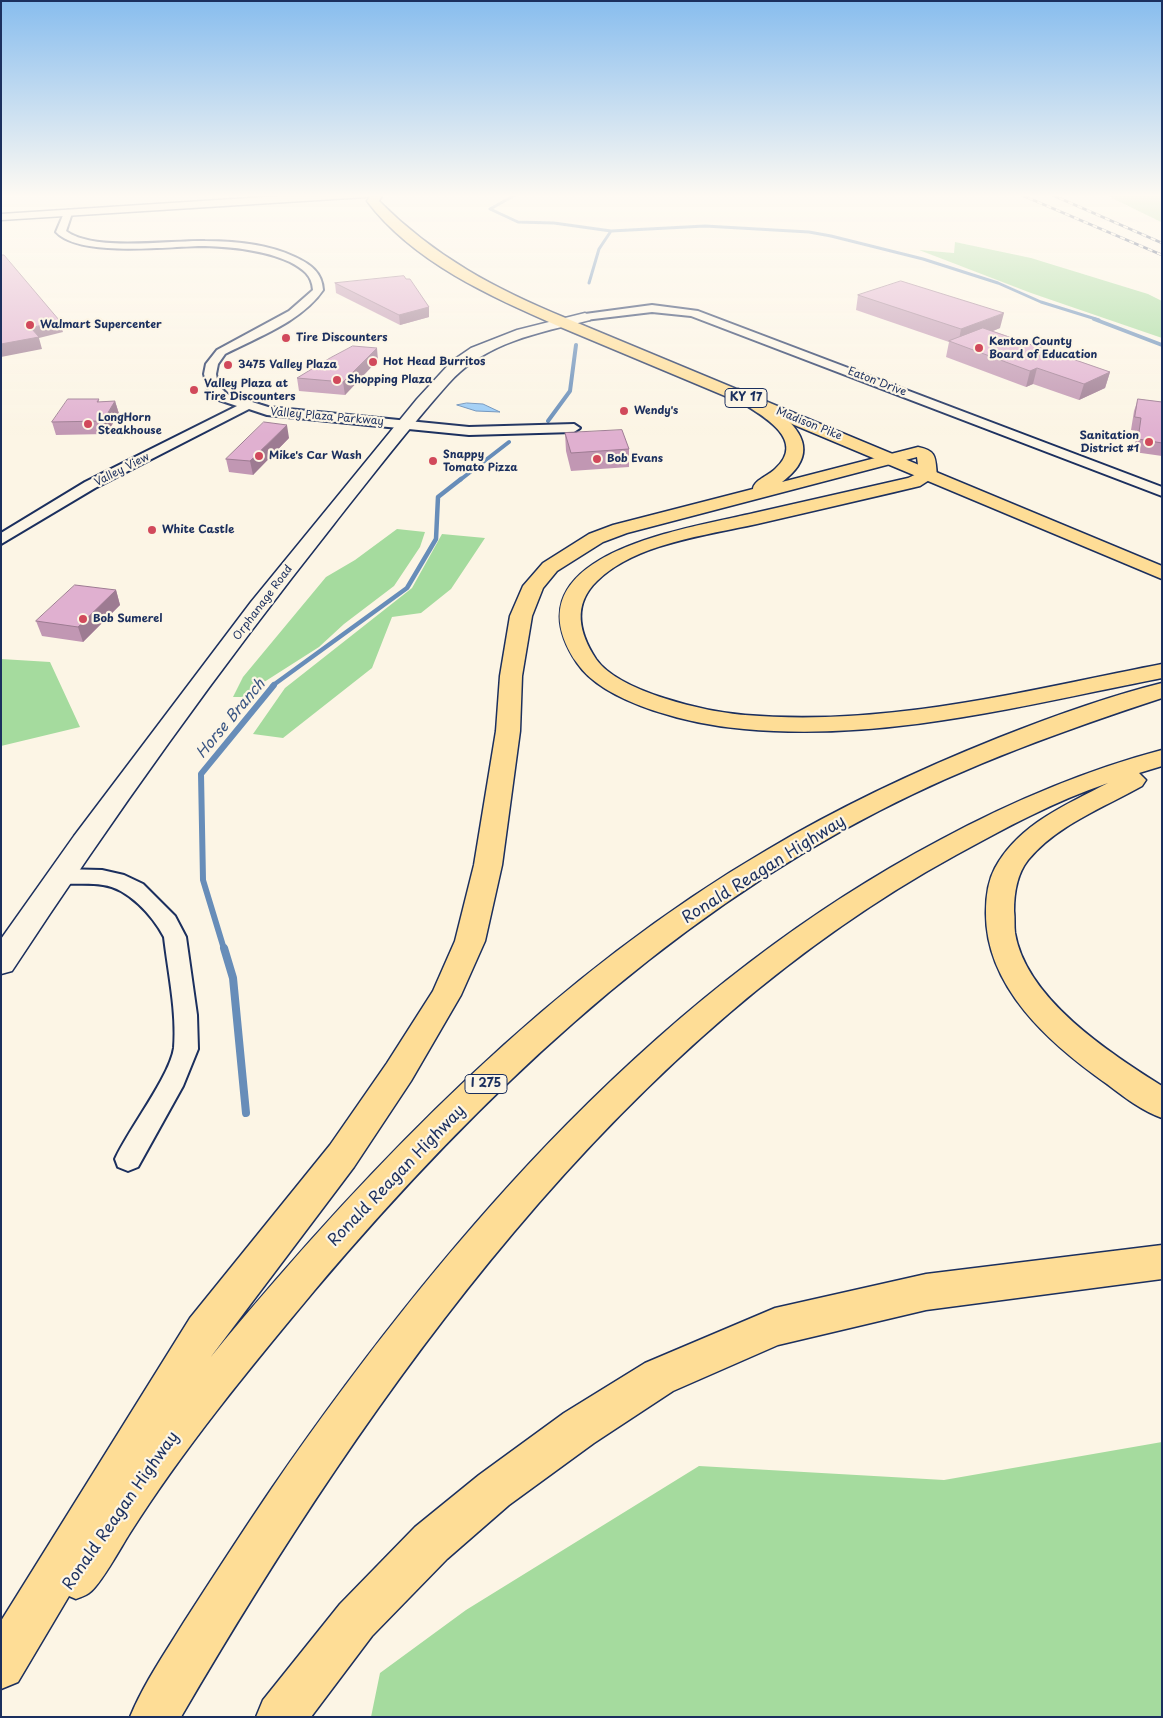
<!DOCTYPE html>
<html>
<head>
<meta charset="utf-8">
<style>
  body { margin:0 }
  #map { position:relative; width:1163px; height:1718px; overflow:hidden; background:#fcf5e5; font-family:"Playpen Sans",sans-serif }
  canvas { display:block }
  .frame { position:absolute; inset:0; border:2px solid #1b2f5e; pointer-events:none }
</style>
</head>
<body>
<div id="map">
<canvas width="1163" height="1718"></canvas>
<div class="frame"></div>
</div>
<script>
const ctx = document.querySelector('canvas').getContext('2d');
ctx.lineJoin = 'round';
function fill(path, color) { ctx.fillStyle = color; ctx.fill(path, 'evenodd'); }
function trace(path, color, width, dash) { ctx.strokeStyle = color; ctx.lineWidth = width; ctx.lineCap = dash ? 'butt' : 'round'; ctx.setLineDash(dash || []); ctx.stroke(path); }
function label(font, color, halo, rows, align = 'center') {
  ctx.font = font + ' "Playpen Sans",sans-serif'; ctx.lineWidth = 4.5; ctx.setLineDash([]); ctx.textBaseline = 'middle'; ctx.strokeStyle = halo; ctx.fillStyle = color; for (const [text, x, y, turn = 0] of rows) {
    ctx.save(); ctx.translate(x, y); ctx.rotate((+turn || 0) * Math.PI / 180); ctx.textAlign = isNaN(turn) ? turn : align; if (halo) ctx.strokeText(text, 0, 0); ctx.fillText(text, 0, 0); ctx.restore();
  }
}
const green = new Path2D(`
  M 1104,194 L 1162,194 L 1162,222 L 1161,222 Z
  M 955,242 L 1031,258 L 1148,294 L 1162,301 L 1162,338 L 1031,293 L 919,250 L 954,253 Z
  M 397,529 L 425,532 L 420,547 L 394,586 L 344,624 L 319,647 L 261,684 L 253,693 L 244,697 L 233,697 L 243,677 L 326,577 L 355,560 Z
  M 442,534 L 485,538 L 451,589 L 421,613 L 392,617 L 372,668 L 283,738 L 253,734 L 285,688 L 412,588 Z
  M 1,659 L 50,662 L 80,727 L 1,746 Z
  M 1162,1442 L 1162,1717 L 371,1717 L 380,1673 L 466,1610 L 699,1466 L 944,1480 Z`);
const water = new Path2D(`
  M 467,403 L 483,404 L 500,412 L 476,411 L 457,405 Z`);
const streamFar4 = new Path2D(`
  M 517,194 L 490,209 L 518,222 L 554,223 L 611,231 L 705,226 L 809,232 L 831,236 L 923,259 L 998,283 L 1041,302 L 1099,320
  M 589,283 L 599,249 L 611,231`);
const streamFar3 = new Path2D(`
  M 1094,319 L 1162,345
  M 548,421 L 570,391 L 576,345
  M 460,480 L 509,442`);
const streamFar2 = new Path2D(`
  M 272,686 L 407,588 L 436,539 L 438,497 L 461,479`);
const streamFar1 = new Path2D(`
  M 224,949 L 203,880 L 201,774 L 274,685`);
const stream = new Path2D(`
  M 224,948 L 233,978 L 246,1113`);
const minor = new Path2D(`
  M 68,210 L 72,213 L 66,231 C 94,252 170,240 205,241 C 235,241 268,244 295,257 C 310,264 322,272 323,290 C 302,321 258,337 225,354 L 218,364 L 216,374 L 218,385 L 227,394 L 268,407 L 469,427 L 574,424 L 580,428 L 574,432 L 469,435 L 267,415 L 249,409 L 95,488 L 1,544 L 1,533 L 85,482 L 237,406 L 219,400 L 208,389 L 204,374 L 206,364 L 217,350 L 289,311 L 313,290 C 312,275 303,269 290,262 C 264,250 234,247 205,246 C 170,246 80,258 56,232 L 64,213 Z
  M 652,305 L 698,311 L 1162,487 L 1162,496 L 691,316 L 652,312 L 585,320 L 580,317 L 585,314 Z
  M 60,869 L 102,870 L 124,875 L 143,884 L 175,916 L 186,937 L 197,1015 L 198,1049 L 183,1086 L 138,1167 L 128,1171 L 118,1167 L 115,1159 C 128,1130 170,1076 174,1048 C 177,1012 168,972 164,937 C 153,916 128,888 103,885 C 86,882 69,886 52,881 L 49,876 L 52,871 Z`);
const secondary = new Path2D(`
  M 311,194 L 371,194 L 366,197 L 1,220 L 1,214 Z
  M 585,313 L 592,317 L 590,320 C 538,333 485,342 448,384 C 408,429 371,477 334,524 C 220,668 113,817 12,971 L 1,974 L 1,939 L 74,836 L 251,602 L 417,399 L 452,361 L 471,348 L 517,330 Z`);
const primary = new Path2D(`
  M 372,194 L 383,194 L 379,201 C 435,257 495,289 568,319 L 1162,566 L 1162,579 L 558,326 C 490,296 413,262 367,201 Z`);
const motorway = new Path2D(`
  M 738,389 C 749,392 759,400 769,406 C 802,427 820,454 782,482 L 918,447 C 937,451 935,457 937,475 L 920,486 C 866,499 812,511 757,524 C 707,535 634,544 597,581 C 572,605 579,633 596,659 C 619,692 706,712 745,715 C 887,727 1024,691 1162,664 L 1162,678 C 1024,705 886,742 744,729 C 696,725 605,705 577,663 C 504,554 686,529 754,513 C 805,501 857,490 908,478 L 919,473 L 917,457 L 627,533 L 603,542 L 557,571 L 543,588 L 532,616 L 522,676 L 520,731 L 502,865 L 485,941 L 461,995 L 411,1081 L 354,1167 L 210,1358 C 368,1166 551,976 767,850 C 841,806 918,770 998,738 C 1051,717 1106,697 1162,683 L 1162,698 C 1065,730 970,764 879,811 C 657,925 474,1102 314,1291 C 249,1369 184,1448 130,1533 C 121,1547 100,1586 89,1593 C 85,1596 80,1597 76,1599 L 69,1596 L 18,1682 L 1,1689 L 1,1621 L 190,1318 L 330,1145 L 387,1063 L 433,991 L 455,941 L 474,865 L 496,731 L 500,676 L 510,616 L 523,586 L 543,563 L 589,534 L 613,525 L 753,489 C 754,480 768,476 775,469 C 810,438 756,412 732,397 L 730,394 Z
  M 1162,750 L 1162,766 L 1139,773 L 1146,780 L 1142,786 C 1103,808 1057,825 1028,860 C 1017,874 1014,893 1014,911 C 1015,918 1014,926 1015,933 C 1026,999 1110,1053 1162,1086 L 1162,1118 C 1142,1111 1124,1097 1107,1084 C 1050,1044 985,987 986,912 C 986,897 988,881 995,868 C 1019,824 1066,805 1108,783 C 1055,801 1005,828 956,855 C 618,1040 372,1390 181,1717 L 130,1717 C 144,1683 165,1653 184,1622 C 213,1577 242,1532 272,1488 C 448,1233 662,987 940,840 C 1011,802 1083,771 1162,750 Z
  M 1162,1245 L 1162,1279 L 926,1310 L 778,1345 L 673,1391 L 594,1443 L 509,1505 L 447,1559 L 372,1636 L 311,1717 L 256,1717 L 263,1700 L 340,1604 L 415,1527 L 479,1475 L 564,1413 L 645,1363 L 775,1308 L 926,1274 Z`);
const rail = new Path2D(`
  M 1019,194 L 1162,255
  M 1050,194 L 1162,243`);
const wall = new Path2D(`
  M 406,279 L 429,307 L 429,317 L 400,325 L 336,293 L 335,283 Z
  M 858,295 L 1000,328 L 993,331 L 1110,372 L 1105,388 L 1079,400 L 1033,384 L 1026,387 L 946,357 L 949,342 L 856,310 Z
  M 378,360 L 345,395 L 299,391 L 297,378 Z
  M 99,399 L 99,402 L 115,401 L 119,414 L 106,434 L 56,435 L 52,422 Z
  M 1138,399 L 1162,402 L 1162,456 L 1134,452 L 1137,431 L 1131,430 L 1134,411 Z
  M 565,433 L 629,449 L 629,467 L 571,471 L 566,451 Z
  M 289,438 L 253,475 L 229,472 L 226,459 Z
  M 116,590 L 120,605 L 83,642 L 42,636 L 36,621 Z`);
const shadedWall = new Path2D(`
  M 429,307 L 429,317 L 400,325 L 399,315 Z
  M 1004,313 L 1000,328 L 958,345 L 961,329 Z
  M 59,320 L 63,332 L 39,338 L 42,349 L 1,357 L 1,344 L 31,328 Z
  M 377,348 L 378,360 L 345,395 L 343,382 Z
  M 1037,368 L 1033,384 L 1026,387 L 1030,371 Z
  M 1110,372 L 1105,388 L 1079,400 L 1084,384 Z
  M 115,401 L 119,414 L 106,434 L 103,421 Z
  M 287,425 L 289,438 L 253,475 L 250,461 Z
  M 116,590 L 120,605 L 83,642 L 78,627 Z`);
const building = new Path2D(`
  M 1,255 L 4,255 L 59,320 L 31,328 L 39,337 L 1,344 Z
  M 404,276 L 406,279 L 410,279 L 429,307 L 399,315 L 335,283 Z
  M 901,281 L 1004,313 L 961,329 L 858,295 Z
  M 983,328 L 1110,372 L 1084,384 L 1037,368 L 1030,371 L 949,341 Z
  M 353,346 L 377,348 L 343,382 L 297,378 L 330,358 Z
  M 68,399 L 99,399 L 97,402 L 115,401 L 103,421 L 52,422 Z
  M 1138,399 L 1162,402 L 1162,443 L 1138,439 L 1141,418 L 1135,417 Z
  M 264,422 L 287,425 L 250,461 L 226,459 Z
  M 622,430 L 629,449 L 571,453 L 565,433 Z
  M 75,585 L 116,590 L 78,627 L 36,621 Z`);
const markers = [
  [30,325,5,"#d1495b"],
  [286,338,5,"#d1495b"],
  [979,348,5,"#d1495b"],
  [373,362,5,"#d1495b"],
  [228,365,5,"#d1495b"],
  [337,380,5,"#d1495b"],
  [194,390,5,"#d1495b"],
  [624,411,5,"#d1495b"],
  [88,424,5,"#d1495b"],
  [1149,442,5,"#d1495b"],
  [259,456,5,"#d1495b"],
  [597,459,5,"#d1495b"],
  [433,461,5,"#d1495b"],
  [152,530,5,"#d1495b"],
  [83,619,5,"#d1495b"]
];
const farPoinames = [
  ["Walmart Supercenter",40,325],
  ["Tire Discounters",296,338],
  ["Kenton County",989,342],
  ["Board of Education",989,355],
  ["Hot Head Burritos",383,362],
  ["3475 Valley Plaza",238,365],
  ["Shopping Plaza",347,380],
  ["Valley Plaza at",204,384],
  ["Tire Discounters",204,397],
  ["Wendy's",634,411],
  ["LongHorn",98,418],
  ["Steakhouse",98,431],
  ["Sanitation",1139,436,"right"],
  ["District #1",1139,449,"right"],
  ["Snappy",443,455],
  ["Tomato Pizza",443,468],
  ["Mike's Car Wash",269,456],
  ["Bob Evans",607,459],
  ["White Castle",162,530],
  ["Bob Sumerel",93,619]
];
const farStreetnames = [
  ["Eaton Drive",877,382,21],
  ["Valley Plaza Parkway",327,417,5],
  ["Madison Pike",809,424,22],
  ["Valley View",122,470,-27],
  ["Orphanage Road",263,603,-53]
];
const shields = [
  [746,398,42],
  [486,1084,42]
];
const shieldNames = [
  ["KY 17",746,398],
  ["I 275",486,1084]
];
const waterNames = [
  ["Horse Branch",231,719,-50]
];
const nearStreetnames = [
  ["Ronald Reagan Highway",764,870,-32],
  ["Ronald Reagan Highway",397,1176,-46],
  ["Ronald Reagan Highway",121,1511,-55]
];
fill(green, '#a5db9e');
fill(water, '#99cbf6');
trace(water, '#678db9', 1);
trace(streamFar4, '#678db9', 3);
trace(streamFar3, '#678db9', 4);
trace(streamFar2, '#678db9', 4.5);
trace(streamFar1, '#678db9', 6);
trace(stream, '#678db9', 8);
trace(minor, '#1b2f5e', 4);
trace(secondary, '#1b2f5e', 3);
trace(primary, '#1b2f5e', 3);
trace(motorway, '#1b2f5e', 3);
fill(minor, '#fcf5e5');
fill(secondary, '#fcf5e5');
fill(primary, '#fedd96');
fill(motorway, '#fedd96');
trace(rail, '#1b2f5e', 2.5);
trace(rail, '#fcf5e5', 2, [5]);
fill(wall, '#c197b3');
fill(shadedWall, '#9d7b92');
fill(building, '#e0b0d0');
trace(building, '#9d7b92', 1);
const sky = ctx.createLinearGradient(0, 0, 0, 435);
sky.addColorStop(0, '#88bdee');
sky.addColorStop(0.45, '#fefaf3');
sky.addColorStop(1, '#fefaf300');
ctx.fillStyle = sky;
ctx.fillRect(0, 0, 1163, 435);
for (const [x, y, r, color] of markers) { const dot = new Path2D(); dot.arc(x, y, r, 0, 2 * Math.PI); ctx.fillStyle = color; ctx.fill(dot); trace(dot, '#fcf5e5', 2); }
label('bold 11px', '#1b2f5e', '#fcf5e5', farPoinames, 'left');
label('11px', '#1b2f5e', '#fcf5e5', farStreetnames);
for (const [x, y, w] of shields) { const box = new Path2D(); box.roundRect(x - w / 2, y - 9.5, w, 19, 4); ctx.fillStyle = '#fcf5e5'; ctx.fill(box); trace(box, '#1b2f5e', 1); }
label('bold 12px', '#1b2f5e', null, shieldNames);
label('italic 15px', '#3a5684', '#fcf5e5', waterNames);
label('16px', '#1b2f5e', '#fcf5e5', nearStreetnames);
</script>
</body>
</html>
